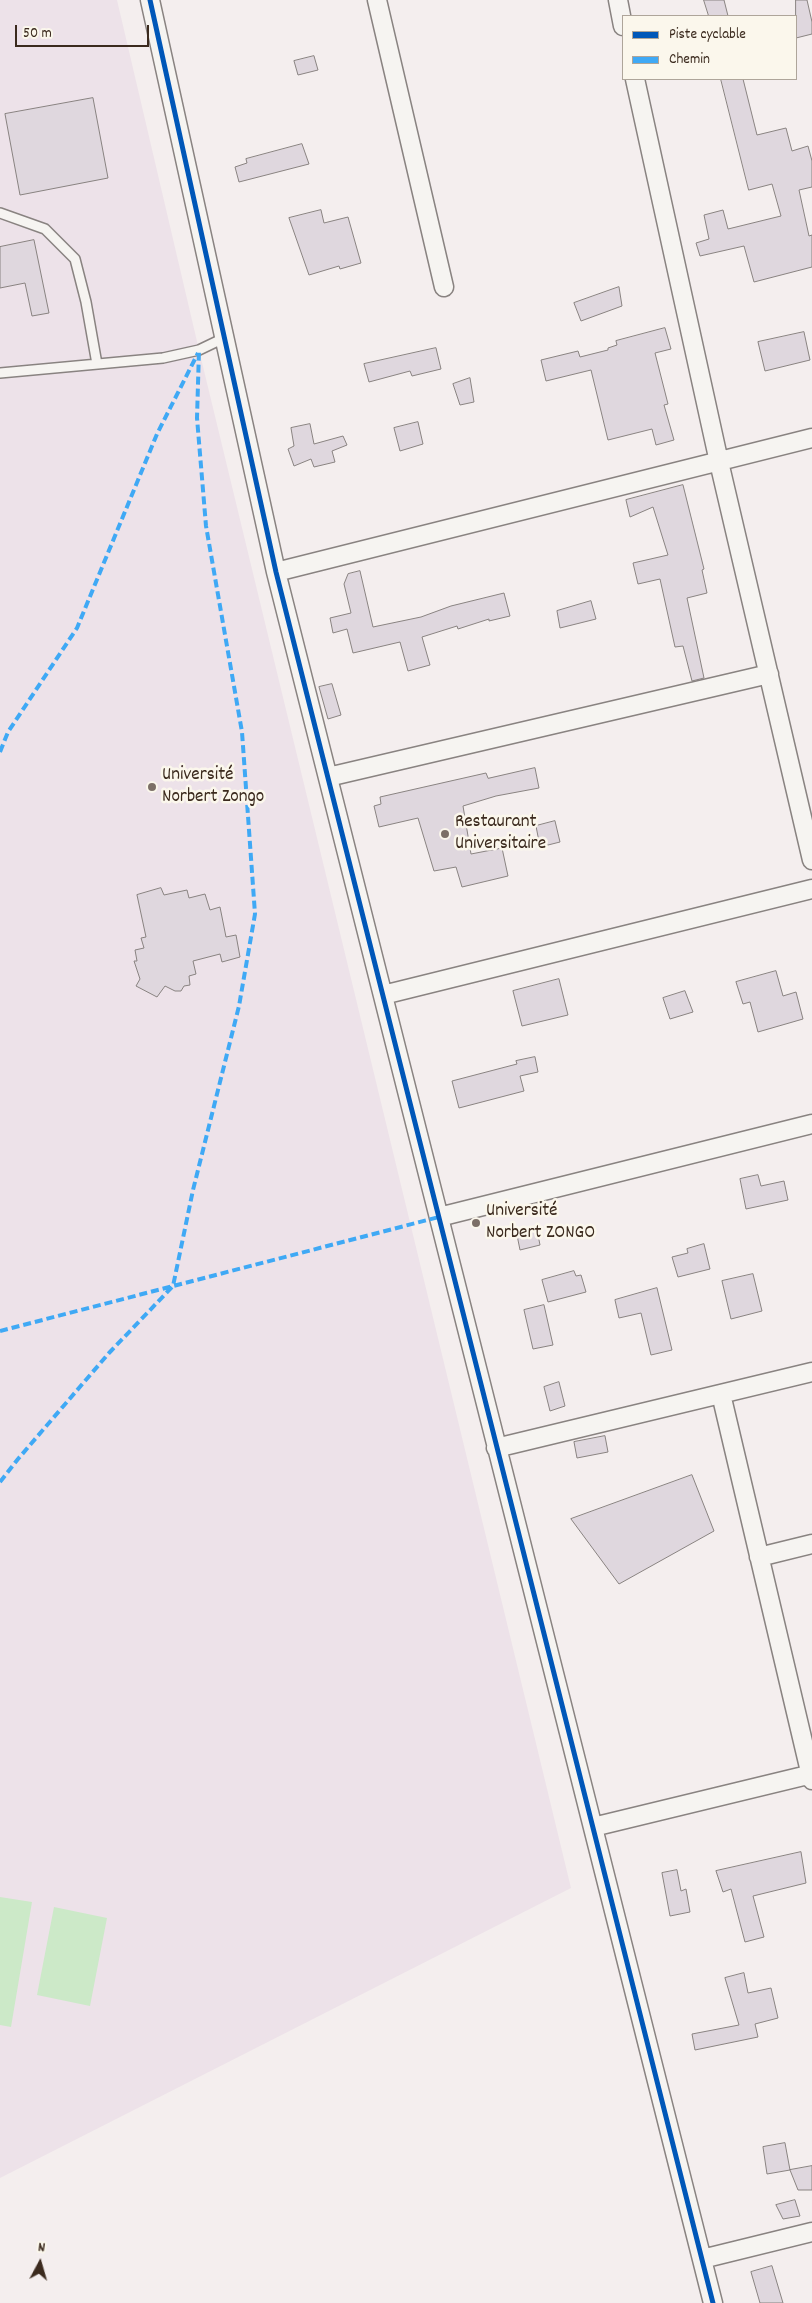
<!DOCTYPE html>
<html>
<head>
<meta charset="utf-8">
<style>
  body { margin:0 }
  #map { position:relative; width:812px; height:2303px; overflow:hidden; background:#f4eeee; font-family:Dekko,sans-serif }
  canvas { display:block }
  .legend { position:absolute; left:622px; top:15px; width:175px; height:65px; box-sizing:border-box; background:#fbf7ec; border:1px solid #aea59a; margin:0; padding:6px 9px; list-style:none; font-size:15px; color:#3b2a1e }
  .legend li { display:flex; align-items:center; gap:10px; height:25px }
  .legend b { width:25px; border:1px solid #aea59a }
  .north { position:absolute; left:15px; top:2238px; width:50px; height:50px; -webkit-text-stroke:4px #fbf7ec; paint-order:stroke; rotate:6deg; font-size:14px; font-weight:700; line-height:20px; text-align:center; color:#3b2a1e }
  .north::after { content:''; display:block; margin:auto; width:18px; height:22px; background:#3b2a1e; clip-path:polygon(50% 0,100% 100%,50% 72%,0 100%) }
  .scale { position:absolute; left:15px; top:25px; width:134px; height:22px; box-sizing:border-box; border:2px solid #3b2a1e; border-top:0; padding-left:6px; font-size:15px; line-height:18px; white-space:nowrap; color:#3b2a1e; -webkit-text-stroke:4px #fbf7ec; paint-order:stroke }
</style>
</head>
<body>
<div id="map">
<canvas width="812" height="2303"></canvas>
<ul class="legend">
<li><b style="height:6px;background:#0057b8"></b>Piste cyclable</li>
<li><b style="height:6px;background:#3fa9f5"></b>Chemin</li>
</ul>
<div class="north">N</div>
<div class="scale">50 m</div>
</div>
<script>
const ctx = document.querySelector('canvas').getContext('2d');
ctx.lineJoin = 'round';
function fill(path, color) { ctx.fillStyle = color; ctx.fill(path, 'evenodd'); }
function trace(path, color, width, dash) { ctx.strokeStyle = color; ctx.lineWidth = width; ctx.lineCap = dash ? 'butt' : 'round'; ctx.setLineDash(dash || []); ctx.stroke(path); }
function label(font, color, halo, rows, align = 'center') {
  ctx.font = font + ' Dekko,sans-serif'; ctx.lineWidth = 5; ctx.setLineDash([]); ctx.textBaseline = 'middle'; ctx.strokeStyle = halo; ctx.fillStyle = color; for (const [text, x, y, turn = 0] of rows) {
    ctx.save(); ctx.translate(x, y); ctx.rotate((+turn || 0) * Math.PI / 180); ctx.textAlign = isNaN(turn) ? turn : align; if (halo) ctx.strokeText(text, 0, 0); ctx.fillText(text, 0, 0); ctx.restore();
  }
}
const built = new Path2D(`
  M 0,0 L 117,0 L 199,350 L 571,1888 L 0,2178 Z`);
const green = new Path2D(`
  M 0,1897 L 32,1902 L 11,2027 L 0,2025 Z
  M 54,1907 L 107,1918 L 90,2006 L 37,1995 Z`);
const building = new Path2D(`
  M 704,0 L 724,0 L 728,16 L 709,16 Z
  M 796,0 L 807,0 L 812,22 L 812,34 L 796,38 Z
  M 314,56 L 318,70 L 298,75 L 294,61 Z
  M 721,79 L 743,79 L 757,135 L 786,128 L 792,151 L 808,146 L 812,161 L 812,187 L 799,190 L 809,236 L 812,235 L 812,267 L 754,282 L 744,246 L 700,256 L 696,243 L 709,239 L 704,215 L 723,210 L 728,229 L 781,216 L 772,184 L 749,190 Z
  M 93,98 L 108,178 L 20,195 L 5,114 Z
  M 302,144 L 309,164 L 239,182 L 235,167 L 247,163 L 246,159 Z
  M 321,210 L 324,223 L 348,217 L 361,263 L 340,269 L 339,266 L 309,275 L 289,218 Z
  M 34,240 L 49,313 L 32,316 L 25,283 L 0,288 L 0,247 Z
  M 619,287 L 622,306 L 581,321 L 574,303 Z
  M 665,328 L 671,349 L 655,353 L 668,404 L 664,405 L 674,440 L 656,445 L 652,429 L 608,440 L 591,370 L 546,381 L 541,360 L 578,351 L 580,357 L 608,350 L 608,348 L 617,345 L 616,341 Z
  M 804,332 L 810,360 L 765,371 L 758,342 Z
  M 436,348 L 441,369 L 412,376 L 410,371 L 369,382 L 364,364 Z
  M 470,378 L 474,402 L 460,405 L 453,384 Z
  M 418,422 L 423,444 L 400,451 L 394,428 Z
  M 310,424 L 314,444 L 343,436 L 347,445 L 332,451 L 335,462 L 314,467 L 311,459 L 294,466 L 288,449 L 294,446 L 291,428 Z
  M 683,485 L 704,569 L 702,570 L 707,593 L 687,598 L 704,678 L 692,681 L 683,646 L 675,647 L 660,579 L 638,584 L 633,563 L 668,555 L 653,507 L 630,517 L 626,500 Z
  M 360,571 L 373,627 L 421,617 L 451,606 L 504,593 L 510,616 L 489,621 L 489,619 L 458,629 L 457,626 L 422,637 L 430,665 L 408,671 L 400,642 L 353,653 L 347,629 L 333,633 L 330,618 L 351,613 L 344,584 L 348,574 Z
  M 591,601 L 596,619 L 560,628 L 557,611 Z
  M 332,684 L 341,715 L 328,719 L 319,687 Z
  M 535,768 L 539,788 L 496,796 L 463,806 L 471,854 L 502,848 L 508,876 L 462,887 L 456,867 L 434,871 L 418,818 L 379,827 L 374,806 L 381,804 L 380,797 L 486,773 L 488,778 Z
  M 555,821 L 560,842 L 540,847 L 536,826 Z
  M 161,888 L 164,895 L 187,890 L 189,898 L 205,894 L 210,910 L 220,907 L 226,937 L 236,935 L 240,957 L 222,962 L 220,954 L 193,961 L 196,974 L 189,976 L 190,985 L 184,986 L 181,991 L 175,991 L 165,986 L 157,997 L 136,986 L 140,979 L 134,961 L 137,961 L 135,950 L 144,948 L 141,938 L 146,937 L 137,895 Z
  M 776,971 L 783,996 L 796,992 L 803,1019 L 758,1032 L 750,1002 L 743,1004 L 736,982 Z
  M 559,979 L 568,1015 L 522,1026 L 513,991 Z
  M 685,991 L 693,1012 L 670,1019 L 663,998 Z
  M 535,1057 L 538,1072 L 520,1076 L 524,1091 L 459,1108 L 452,1081 L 517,1064 L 516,1061 Z
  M 758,1175 L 761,1186 L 784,1181 L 788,1200 L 746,1209 L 740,1179 Z
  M 537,1230 L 540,1245 L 520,1250 L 517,1235 Z
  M 704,1244 L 710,1269 L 678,1277 L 672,1257 L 688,1253 L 687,1249 Z
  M 574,1271 L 576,1276 L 581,1275 L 586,1292 L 548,1302 L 542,1280 Z
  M 753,1274 L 762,1311 L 731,1319 L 722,1281 Z
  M 657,1288 L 672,1350 L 651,1355 L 641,1313 L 619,1318 L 615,1300 Z
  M 544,1305 L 553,1345 L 533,1349 L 524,1310 Z
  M 559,1382 L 565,1406 L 550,1411 L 544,1387 Z
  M 605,1436 L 608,1452 L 577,1458 L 574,1442 Z
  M 692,1475 L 714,1531 L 619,1584 L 571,1519 Z
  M 801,1852 L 806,1883 L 753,1896 L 764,1937 L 745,1942 L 731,1889 L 723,1892 L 716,1871 Z
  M 677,1870 L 681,1891 L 686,1889 L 690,1912 L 670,1916 L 662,1873 Z
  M 744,1973 L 748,1993 L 771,1988 L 778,2018 L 755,2024 L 758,2037 L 695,2050 L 692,2034 L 739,2025 L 725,1978 Z
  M 785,2143 L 790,2170 L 767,2174 L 763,2147 Z
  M 812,2166 L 812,2190 L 798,2190 L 790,2170 Z
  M 795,2200 L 800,2216 L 783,2219 L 776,2205 Z
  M 772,2266 L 783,2303 L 760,2303 L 751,2272 Z`);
const lane = new Path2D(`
  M 0,213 L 45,229 L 75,259 L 86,302 L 97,364
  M 0,373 L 163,358 L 199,350 L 224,338`);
const street = new Path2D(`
  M 150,0 L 276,572 L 713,2303
  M 377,0 L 444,287
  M 618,0 L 623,26
  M 635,79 L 719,462 L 812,860
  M 276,572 L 812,438
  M 328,777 L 769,674
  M 383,995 L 812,889
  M 439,1217 L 812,1124
  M 721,1394 L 812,1780
  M 496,1448 L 812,1372
  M 759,1557 L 812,1544
  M 593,1827 L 812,1774
  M 702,2259 L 812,2232`);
const quiet = new Path2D(`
  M 0,752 L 8,732 L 77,628 L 157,434 L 198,353
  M 0,1331 L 439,1217
  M 0,1482 L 18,1459 L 109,1353 L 173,1286 L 193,1190 L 239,1006 L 255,914 L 242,732 L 206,526 L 197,418 L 199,350`);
const cycleway = new Path2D(`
  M 150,0 L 276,572 L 713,2303`);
const markers = [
  [152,787,5,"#7c6f67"],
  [445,834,5,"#7c6f67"],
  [476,1223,5,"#7c6f67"]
];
const poiNames = [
  ["Université",162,776],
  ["Norbert Zongo",162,798],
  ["Restaurant",455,823],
  ["Universitaire",455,845],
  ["Université",486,1212],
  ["Norbert ZONGO",486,1234]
];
fill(built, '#ede2e9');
fill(green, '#cce9c8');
fill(building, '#dfd7de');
trace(building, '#898381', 1);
trace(lane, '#898381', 12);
trace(street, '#898381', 21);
trace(lane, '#f6f4f1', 9);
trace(street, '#f6f4f1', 18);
trace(quiet, '#3fa9f5', 4, [8, 4]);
trace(cycleway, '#0057b8', 5);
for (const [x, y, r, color] of markers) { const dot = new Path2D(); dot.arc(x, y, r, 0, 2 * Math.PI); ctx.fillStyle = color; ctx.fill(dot); trace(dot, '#fbf7ec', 2); }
label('19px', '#3b2a1e', '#fbf7ec', poiNames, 'left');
</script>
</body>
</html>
